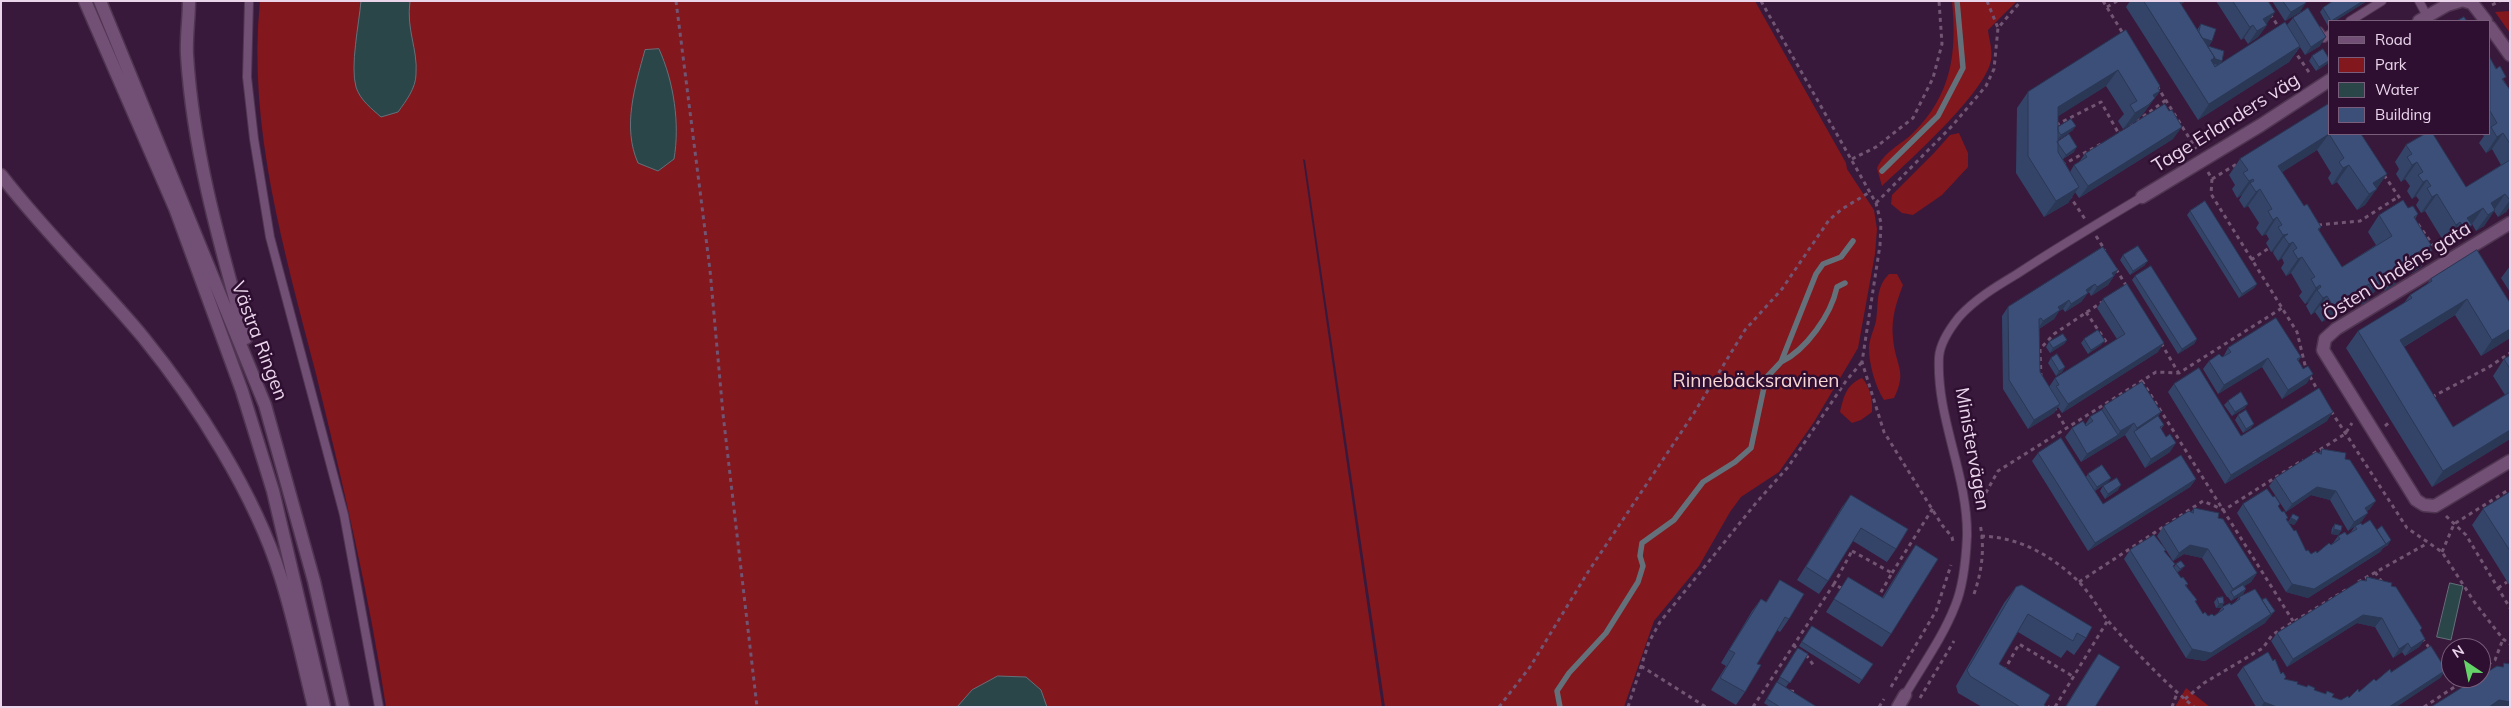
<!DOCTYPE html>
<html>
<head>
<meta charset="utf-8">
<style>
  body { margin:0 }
  #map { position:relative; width:2511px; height:708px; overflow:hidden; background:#38193b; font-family:Mulish,sans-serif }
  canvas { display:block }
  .frame { position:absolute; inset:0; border:2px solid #ead5eb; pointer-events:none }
  .legend { position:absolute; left:2328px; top:20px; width:162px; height:115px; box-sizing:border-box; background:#2e0f31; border:1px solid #795e7b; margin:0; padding:6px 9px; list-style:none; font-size:15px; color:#ead5eb }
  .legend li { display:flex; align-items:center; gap:10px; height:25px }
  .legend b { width:25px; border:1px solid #795e7b }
  .north { position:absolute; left:2441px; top:638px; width:50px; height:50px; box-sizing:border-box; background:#2e0f31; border:1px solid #795e7b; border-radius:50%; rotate:326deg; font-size:14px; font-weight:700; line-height:20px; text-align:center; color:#ead5eb }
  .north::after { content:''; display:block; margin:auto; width:18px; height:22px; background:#64d468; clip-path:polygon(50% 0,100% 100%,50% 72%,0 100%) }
</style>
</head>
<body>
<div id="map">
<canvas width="2511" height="708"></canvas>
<div class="frame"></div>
<ul class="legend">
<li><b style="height:6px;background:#724f75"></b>Road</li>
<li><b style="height:14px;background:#82171d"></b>Park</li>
<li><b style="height:14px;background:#2b4649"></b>Water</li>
<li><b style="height:14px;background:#3c4f79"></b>Building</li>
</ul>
<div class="north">N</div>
</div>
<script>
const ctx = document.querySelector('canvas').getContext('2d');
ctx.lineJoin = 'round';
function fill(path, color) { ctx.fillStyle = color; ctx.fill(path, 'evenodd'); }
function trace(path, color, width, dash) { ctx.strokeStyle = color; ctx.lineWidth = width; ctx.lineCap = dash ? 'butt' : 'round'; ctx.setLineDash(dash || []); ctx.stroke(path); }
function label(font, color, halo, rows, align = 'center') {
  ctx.font = font + ' Mulish,sans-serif'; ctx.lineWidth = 5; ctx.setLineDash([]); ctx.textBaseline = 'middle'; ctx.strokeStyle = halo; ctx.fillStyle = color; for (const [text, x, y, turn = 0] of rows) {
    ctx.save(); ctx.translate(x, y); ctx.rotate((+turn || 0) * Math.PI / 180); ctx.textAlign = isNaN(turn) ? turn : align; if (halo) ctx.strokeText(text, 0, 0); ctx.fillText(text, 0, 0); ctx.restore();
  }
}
const green = new Path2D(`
  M 260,1 L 1755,1 L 1846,163 L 1847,169 L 1874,210 L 1877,229 L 1875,254 L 1858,348 L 1814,422 L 1779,472 L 1741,497 L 1730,512 L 1699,566 L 1654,621 L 1624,707 L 1385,707 L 1305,160 L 1303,159 L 1382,707 L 386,707 C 369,594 343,484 316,374 C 285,253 247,127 260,1 Z
  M 1952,1 L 2017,1 L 1988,30 C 1989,39 1993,51 1991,60 C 1986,92 1908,162 1882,186 L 1877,168 C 1885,151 1899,146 1912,134 C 1952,95 1957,53 1952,1 Z
  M 2510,11 L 2510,33 L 2495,12 Z
  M 1959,133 L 1968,153 L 1968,167 L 1942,195 L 1913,215 L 1902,213 L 1891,204 L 1892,195 L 1934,153 L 1950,135 Z
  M 1889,274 L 1897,274 L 1903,285 C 1896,303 1891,319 1893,338 C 1895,365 1908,371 1894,398 L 1884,400 C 1875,386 1869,364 1869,348 C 1869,339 1874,330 1876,321 C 1879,303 1875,288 1889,274 Z
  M 1862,378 C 1870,386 1873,401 1872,412 L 1861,420 L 1852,423 L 1840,412 C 1844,396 1846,385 1862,378 Z
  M 2186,688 L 2210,707 L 2175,707 Z`);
const water = new Path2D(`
  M 361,1 L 410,1 C 406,30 418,49 416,74 C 416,88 406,101 398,112 L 381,117 C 372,109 360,100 356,87 C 350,66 359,24 361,1 Z
  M 659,49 C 674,82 680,124 674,159 L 658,171 L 638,163 C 622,127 635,86 645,50 Z
  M 2450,583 L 2463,586 L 2451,640 L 2437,637 Z
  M 998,676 L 1026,677 L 1041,690 L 1047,707 L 957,707 L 972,690 Z`);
const stream = new Path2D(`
  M 1882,171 L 1938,116 L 1963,68 L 1957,1
  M 1781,362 C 1806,350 1831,315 1837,287 L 1845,283
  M 1560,707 L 1557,691 L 1569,673 L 1606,633 L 1638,582 L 1643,566 L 1640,556 L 1642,543 L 1674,520 L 1703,482 L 1735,462 L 1751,448 L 1766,378 L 1781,362 L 1816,274 L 1823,264 L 1841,257 L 1853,241`);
const path = new Path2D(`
  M 676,1 L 710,270 L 723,414 L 757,707
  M 1761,1 L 1876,203 L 1881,223 L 1880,245 L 1862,362 L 1884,432 L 1942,525 L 1952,537 L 1953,542
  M 1987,1 L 1998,28
  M 2103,1 L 2124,35
  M 2492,5 L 2500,1
  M 2107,7 L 2117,1
  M 2270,14 L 2280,29
  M 2293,49 L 2311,75
  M 2157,86 L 2196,149
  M 2056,125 L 2101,102 L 2119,134 L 2121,132
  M 2130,126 L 2166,100
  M 1852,159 L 1876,147 L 1913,118 L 1933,78 L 1942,44 L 1939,1
  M 2062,165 L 2103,143
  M 2208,172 L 2212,179 L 2211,194 L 2297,332 L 2306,369 L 2318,391
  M 2384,175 L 2403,203
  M 2212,179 L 2240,162
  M 2069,195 L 2085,219
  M 1876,203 L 1952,126 L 1986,86 L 1994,69 L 1998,28 L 2021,1
  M 2418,224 L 2438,252
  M 2318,225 L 2360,221 L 2398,197
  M 2096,236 L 2105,250
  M 2251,260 L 2269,248
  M 2116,269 L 2127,287
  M 2086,312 L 2107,343
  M 2161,343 L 2178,372
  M 2041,377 L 2040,349 L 2054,334 L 2102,302
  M 2142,381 L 2293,621
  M 2432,397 L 2489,367 L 2510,353
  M 2054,407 L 2066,428
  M 2331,411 L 2407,528 L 2442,552 L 2475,603 L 2503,639 L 2510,644
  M 2385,426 L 2391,421
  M 2313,454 L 2345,434 L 2352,423
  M 1978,507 L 1998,471 L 2156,372 L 2179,373 L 2282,308
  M 2446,516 L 2466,535 L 2510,608
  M 1981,536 C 2019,537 2051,555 2078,581 C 2090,593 2098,608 2108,621 C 2135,651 2163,681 2194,707
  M 1852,551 L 1892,573 L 1873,606 L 1834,584 Z
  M 2442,552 L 2454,524 L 2510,489
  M 2375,572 L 2382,582
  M 1892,573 L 1933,508
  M 2079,582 L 2203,501 L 2224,510 L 2303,460
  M 2358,582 L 2428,543
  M 2498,588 L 2507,582
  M 1974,594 C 1982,571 1985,548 1980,524
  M 2422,638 L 2430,649
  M 1793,645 L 1807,656 L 1814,666
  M 1641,666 L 1706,707
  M 2444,668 L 2456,686
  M 2481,669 L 2495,660 L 2503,639
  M 2004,671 L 2019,644 L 2074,677
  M 1891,687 L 1936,611 L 1951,565
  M 1790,691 L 1797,692
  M 1920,698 L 1954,641
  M 2185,699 L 2204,683 L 2263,648 L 2272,635 L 2349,588
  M 2041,702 L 2049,707
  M 1499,707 L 1530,667 L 1588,572 L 1694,413 L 1745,330 L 1782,289 L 1829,220 L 1842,209 L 1870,192
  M 1628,707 L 1649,642 L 1660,622 L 1756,503 L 1788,467 L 1846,381 L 1862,362
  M 1753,707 L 1834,584
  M 1879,707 L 1884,699
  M 2055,707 L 2108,620
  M 2172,707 L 2177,693
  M 2424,707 L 2468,678`);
const lane = new Path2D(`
  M 249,1 L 247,77 L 254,139 L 270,237 L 344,515 L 379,707
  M 2419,1 L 2427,16
  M 2350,21 L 2382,1
  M 2319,31 L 2324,38 L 2330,34
  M 1905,695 C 1922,666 1943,637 1955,606 C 1964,585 1966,558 1967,536 C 1968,475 1936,418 1939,357 C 1940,343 1951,327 1959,317 C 1975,299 1997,286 2017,274 C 2058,247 2100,222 2142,197`);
const street = new Path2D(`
  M 2465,1 L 2472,3 L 2486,21
  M 2419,21 L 2447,5 L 2460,1
  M 2490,27 L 2510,55
  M 2142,197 L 2261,125 L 2330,80
  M 2510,223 L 2336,329 L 2325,339 L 2323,350 L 2416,500 L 2424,505 L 2435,506 L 2510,461
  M 1898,707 L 1905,695`);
const secondary = new Path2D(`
  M 85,1 L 175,208 L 242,391 L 273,491 L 324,707
  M 100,1 L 265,405 L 314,581 L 343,707
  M 189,1 C 189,19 186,37 187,55 C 193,152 220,245 246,338
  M 1,175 C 45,232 97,282 143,337 C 196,402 255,495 280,575 C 294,618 303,663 314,707`);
const wall = new Path2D(`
  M 2130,1 L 2186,1 L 2181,4 L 2197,30 L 2201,24 L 2212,41 L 2209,46 L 2206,45 L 2222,61 L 2219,65 L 2287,25 L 2293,18 L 2320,46 L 2305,55 L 2300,47 L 2289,62 L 2198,120 L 2126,7 Z
  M 2216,1 L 2268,1 L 2275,12 L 2266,24 L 2267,25 L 2258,37 L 2248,44 L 2244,38 L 2241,40 Z
  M 2272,1 L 2305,1 L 2300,12 L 2285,21 Z
  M 2333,1 L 2367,1 L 2335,21 L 2330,21 L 2330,25 L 2328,26 L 2320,12 L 2323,8 Z
  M 2126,30 L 2160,86 L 2158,89 L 2160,91 L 2143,114 L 2136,121 L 2123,129 L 2118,121 L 2124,114 L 2106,86 L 2058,116 L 2058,127 L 2073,130 L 2058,140 L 2058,142 L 2074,152 L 2063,159 L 2070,172 L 2074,165 L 2079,162 L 2085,154 L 2173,139 L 2079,198 L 2075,192 L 2068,203 L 2044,217 L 2016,173 L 2017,108 L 2028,92 Z
  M 2312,56 L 2330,60 L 2327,64 L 2316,71 L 2309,61 Z
  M 2490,58 L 2510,90 L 2510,206 L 2506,212 L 2498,217 L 2494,211 L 2484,226 L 2476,231 L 2472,224 L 2460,241 L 2453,245 L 2449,239 L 2444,242 L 2425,211 L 2421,213 L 2416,205 L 2419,200 L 2416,196 L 2412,199 L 2407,191 L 2410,186 L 2405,179 L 2401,182 L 2396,174 L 2399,169 L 2395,162 L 2406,145 L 2466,187 L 2501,165 L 2492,149 L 2486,153 L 2479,143 L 2484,136 L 2482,134 L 2490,134 Z
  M 2330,103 L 2387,174 L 2365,205 L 2357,210 L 2337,182 L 2332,185 L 2328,178 L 2331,173 L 2317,150 L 2282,172 L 2304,206 L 2321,227 L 2319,230 L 2342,267 L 2376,245 L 2368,232 L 2379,215 L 2408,208 L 2418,214 L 2415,219 L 2432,251 L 2421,267 L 2412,273 L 2409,267 L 2405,270 L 2395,284 L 2385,291 L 2381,285 L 2378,287 L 2368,300 L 2361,305 L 2357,300 L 2322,322 L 2315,312 L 2311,315 L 2306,306 L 2309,302 L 2305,304 L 2299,296 L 2302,292 L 2291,273 L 2286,276 L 2281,268 L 2284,263 L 2282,258 L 2278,261 L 2273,253 L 2274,251 L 2271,252 L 2266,243 L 2269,239 L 2266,234 L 2262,236 L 2256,228 L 2259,223 L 2248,206 L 2244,208 L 2239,200 L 2242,195 L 2237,198 L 2232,189 L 2235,185 L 2229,175 L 2240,159 Z
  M 2190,211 L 2257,284 L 2254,288 L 2239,298 L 2187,215 Z
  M 2477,250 L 2510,338 L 2481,356 L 2455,315 L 2404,347 L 2453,427 L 2505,395 L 2493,376 L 2504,359 L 2510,356 L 2510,439 L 2432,487 L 2346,348 L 2358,331 L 2404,303 L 2410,295 L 2427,284 L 2431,279 Z
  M 2123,255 L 2145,265 L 2130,275 L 2120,260 Z
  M 2510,266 L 2510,292 L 2501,278 Z
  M 2118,270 L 2108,285 L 2091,296 L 2089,292 L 2087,294 L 2081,302 L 2065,312 L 2063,309 L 2059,311 L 2054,319 L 2039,329 L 2040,372 L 2049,387 L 2055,378 L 2117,339 L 2097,308 L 2103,299 L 2158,352 L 2062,413 L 2058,407 L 2054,413 L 2028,429 L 2003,389 L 2002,316 L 2008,307 Z
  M 2135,276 L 2197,339 L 2194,344 L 2178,354 L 2132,280 Z
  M 2084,339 L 2101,345 L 2088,354 L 2081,343 Z
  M 2067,340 L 2064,344 L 2050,353 L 2046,347 L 2049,342 Z
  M 2228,348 L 2301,357 L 2298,361 L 2307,383 L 2282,399 L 2262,367 L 2218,394 L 2203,369 L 2209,361 L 2223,357 Z
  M 2051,358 L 2065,367 L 2062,372 L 2056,376 L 2048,363 Z
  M 2174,384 L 2241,436 L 2327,421 L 2225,484 L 2168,392 Z
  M 2228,401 L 2245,408 L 2232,416 L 2224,405 Z
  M 2104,406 L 2161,412 L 2158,416 L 2164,425 L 2161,429 L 2170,452 L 2145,468 L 2125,435 L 2081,462 L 2065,437 L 2072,428 L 2085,425 L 2090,417 L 2102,410 Z
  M 2238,415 L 2251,428 L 2243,433 L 2235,420 Z
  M 2322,449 L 2345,459 L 2370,509 L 2367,511 L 2362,521 L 2348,531 L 2330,500 L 2311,495 L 2286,512 L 2269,486 L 2275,478 L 2319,453 Z
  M 2038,453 L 2086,477 L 2088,474 L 2111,478 L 2108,482 L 2095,491 L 2103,504 L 2196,479 L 2190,487 L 2088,551 L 2032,461 Z
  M 2103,486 L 2118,490 L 2105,499 L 2100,491 Z
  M 2510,492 L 2510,586 L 2472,525 L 2483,509 Z
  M 1851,495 L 1896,549 L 1887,562 L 1853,541 L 1828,581 L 1819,594 L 1797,580 L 1842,507 Z
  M 2243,504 L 2278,506 L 2288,522 L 2293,514 L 2297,521 L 2294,525 L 2289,523 L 2306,551 L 2311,554 L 2317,553 L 2333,543 L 2338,536 L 2347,535 L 2351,532 L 2355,526 L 2362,525 L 2377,530 L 2388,545 L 2383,548 L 2380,552 L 2308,598 L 2286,592 L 2237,513 Z
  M 2194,508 L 2218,518 L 2257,573 L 2251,582 L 2244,586 L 2246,589 L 2243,594 L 2231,601 L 2228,597 L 2227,597 L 2202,558 L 2184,554 L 2173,561 L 2157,536 L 2163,527 L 2191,512 Z
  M 2335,524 L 2341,531 L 2338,535 L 2331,534 L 2332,528 Z
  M 1916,545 L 1891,634 L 1882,647 L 1826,612 L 1848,577 L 1882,598 L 1907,558 Z
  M 2130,550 L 2166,550 L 2164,552 L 2175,564 L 2173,566 L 2174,567 L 2176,564 L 2181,570 L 2177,573 L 2181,578 L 2188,584 L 2186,586 L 2197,600 L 2195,602 L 2203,614 L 2208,616 L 2214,616 L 2218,613 L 2222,607 L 2231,605 L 2235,602 L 2239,597 L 2271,616 L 2268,618 L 2265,623 L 2205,661 L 2186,658 L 2124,559 Z
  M 2367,577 L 2391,586 L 2425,639 L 2419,647 L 2405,656 L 2402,652 L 2393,658 L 2375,627 L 2357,623 L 2287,667 L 2271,641 L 2277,633 L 2365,581 Z
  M 1780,580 L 1789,619 L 1780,632 L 1777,630 L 1757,664 L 1745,692 L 1736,705 L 1711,690 L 1726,666 L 1721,663 L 1752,611 L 1761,599 L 1766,602 Z
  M 2016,587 L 2086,638 L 2074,655 L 2067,650 L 2061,658 L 2018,632 L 1999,664 L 2044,705 L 2047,707 L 1982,707 L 1958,693 L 1956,686 L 2004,603 Z
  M 2217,598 L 2224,603 L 2221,608 L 2216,608 L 2214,602 Z
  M 1809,630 L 1873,664 L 1859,684 L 1799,646 Z
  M 1795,653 L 1808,654 L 1786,687 L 1777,682 Z
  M 2099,654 L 2095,707 L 2065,707 L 2093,662 Z
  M 2243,667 L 2281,674 L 2286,677 L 2285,679 L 2307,687 L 2308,685 L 2314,690 L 2325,694 L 2327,691 L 2332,697 L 2341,700 L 2349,698 L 2391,672 L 2446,670 L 2440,678 L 2396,707 L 2256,707 L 2237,675 Z
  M 1777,682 L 1817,707 L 1770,707 L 1764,703 Z`);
const shadedWall = new Path2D(`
  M 2180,1 L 2186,1 L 2175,8 Z
  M 2363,1 L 2367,1 L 2335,21 L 2331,21 Z
  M 2306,3 L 2300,12 L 2285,21 L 2291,12 Z
  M 2275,12 L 2266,25 L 2263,19 Z
  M 2253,25 L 2244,38 L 2241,40 L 2250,27 Z
  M 2267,25 L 2258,37 L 2248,44 L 2257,31 Z
  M 2197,37 L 2212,41 L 2209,46 L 2194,41 Z
  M 2326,37 L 2320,46 L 2305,55 L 2311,47 Z
  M 2300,46 L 2289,62 L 2198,120 L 2209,104 Z
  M 2206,56 L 2222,61 L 2218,65 L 2211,63 Z
  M 2330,60 L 2327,64 L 2316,71 L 2319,67 Z
  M 2118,70 L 2106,86 L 2046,124 L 2058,107 Z
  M 2160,86 L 2155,94 L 2160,91 L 2143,114 L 2136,121 L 2123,129 L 2135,113 L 2158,88 Z
  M 2076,126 L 2073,130 L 2057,140 L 2061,135 Z
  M 2182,127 L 2173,139 L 2079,198 L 2088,186 Z
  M 2503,133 L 2492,149 L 2486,153 L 2497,137 Z
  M 2329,134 L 2317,150 L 2267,182 L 2278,166 Z
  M 2077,147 L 2074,152 L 2063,159 L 2066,155 Z
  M 2417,162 L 2405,179 L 2401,182 L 2412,165 Z
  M 2349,165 L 2337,182 L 2332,185 L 2343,168 Z
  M 2387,174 L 2365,205 L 2357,210 L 2369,194 L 2373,183 Z
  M 2253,179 L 2242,195 L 2237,198 L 2249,181 Z
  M 2427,180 L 2416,196 L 2412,199 L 2423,182 Z
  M 2079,187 L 2068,203 L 2044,217 L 2056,201 Z
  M 2260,189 L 2248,206 L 2244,208 L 2256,192 Z
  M 2437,194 L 2425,211 L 2421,213 L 2432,197 Z
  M 2505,194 L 2494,210 L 2491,203 Z
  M 2510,200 L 2510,206 L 2506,212 L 2498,217 Z
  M 2483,208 L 2472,224 L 2465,229 L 2467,218 Z
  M 2495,210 L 2484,226 L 2476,231 L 2488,215 Z
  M 2277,217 L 2266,234 L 2262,236 L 2273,220 Z
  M 2460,222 L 2449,239 L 2444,242 L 2456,225 Z
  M 2472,225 L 2460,241 L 2453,245 L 2465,229 Z
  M 2288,234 L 2284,237 L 2274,251 L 2271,252 L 2283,235 Z
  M 2293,242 L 2282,258 L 2278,261 L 2289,244 Z
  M 2420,251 L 2409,267 L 2405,270 L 2395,284 L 2385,291 L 2396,274 L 2402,262 Z
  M 2432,251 L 2421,267 L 2412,273 L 2423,256 Z
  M 2302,257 L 2291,273 L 2286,276 L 2298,259 Z
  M 2148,261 L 2145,265 L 2130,275 L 2133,271 Z
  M 2393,269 L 2381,285 L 2378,287 L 2368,300 L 2361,305 L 2372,289 L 2377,279 Z
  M 2118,270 L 2108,285 L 2091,296 L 2097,287 L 2112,273 Z
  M 2095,284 L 2081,302 L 2065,312 L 2071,304 L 2086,290 Z
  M 2257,284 L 2254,288 L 2239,298 L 2242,294 Z
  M 2369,284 L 2357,300 L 2322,322 L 2333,306 Z
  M 2320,285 L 2309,302 L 2305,304 L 2316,288 Z
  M 2327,296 L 2315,312 L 2311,315 L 2323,298 Z
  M 2467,299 L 2455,315 L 2389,356 L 2400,340 Z
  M 2069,300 L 2063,309 L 2059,311 L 2054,319 L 2037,330 L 2043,321 L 2058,307 Z
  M 2510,329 L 2510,338 L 2481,356 L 2492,340 Z
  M 2197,339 L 2194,344 L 2178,354 L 2182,349 Z
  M 2067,340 L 2064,344 L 2050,353 L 2053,348 Z
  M 2105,341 L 2101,345 L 2088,354 L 2091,350 Z
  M 2164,343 L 2158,352 L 2062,413 L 2068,404 Z
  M 2268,358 L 2262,367 L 2218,394 L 2224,385 Z
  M 2065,367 L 2062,372 L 2056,376 L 2059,371 Z
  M 2313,374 L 2307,383 L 2282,399 L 2288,390 Z
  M 2060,404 L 2054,413 L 2028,429 L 2034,420 Z
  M 2248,404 L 2245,408 L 2232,416 L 2235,412 Z
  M 2161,412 L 2152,425 L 2134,432 L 2137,428 Z
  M 2333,412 L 2327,421 L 2225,484 L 2231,475 Z
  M 2134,423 L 2125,435 L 2081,462 L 2087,454 L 2118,435 L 2120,431 Z
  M 2254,424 L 2251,428 L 2243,433 L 2246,429 Z
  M 2510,430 L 2510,439 L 2432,487 L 2443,471 Z
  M 2176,443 L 2170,452 L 2145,468 L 2151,459 Z
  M 2111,478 L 2108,482 L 2094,491 L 2097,487 Z
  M 2196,479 L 2190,487 L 2088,551 L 2095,543 Z
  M 2121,485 L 2118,490 L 2105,499 L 2108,494 Z
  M 2317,487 L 2336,491 L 2330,500 L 2311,495 L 2286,512 L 2292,504 Z
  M 2376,501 L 2370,509 L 2359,516 L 2365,508 Z
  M 2368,513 L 2362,521 L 2348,531 L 2354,522 Z
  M 2291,518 L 2297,521 L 2294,525 L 2288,523 Z
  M 2334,529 L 2341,531 L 2338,535 L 2331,534 Z
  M 2391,540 L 2388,545 L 2383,548 L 2380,552 L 2308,598 L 2286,592 L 2292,584 Z
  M 2190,545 L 2208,549 L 2202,558 L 2184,554 L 2173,561 L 2179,553 Z
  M 2185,566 L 2181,570 L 2176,573 L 2180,569 Z
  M 2257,573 L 2251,582 L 2232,594 L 2231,592 L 2227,597 L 2233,589 Z
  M 2246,589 L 2243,594 L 2231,601 L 2234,597 Z
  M 2224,603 L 2221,608 L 2216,608 L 2219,604 Z
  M 2275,611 L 2265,623 L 2205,661 L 2186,658 L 2192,649 Z
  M 2363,615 L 2382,618 L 2375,627 L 2357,623 L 2287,667 L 2293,659 Z
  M 2425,639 L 2419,647 L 2405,656 L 2411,648 Z
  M 2408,643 L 2402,652 L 2393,658 L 2399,649 Z
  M 2446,670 L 2440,678 L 2396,707 L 2389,707 Z
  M 2499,700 L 2510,702 L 2510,707 L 2489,707 Z
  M 2264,702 L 2277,707 L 2261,707 Z`);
const building = new Path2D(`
  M 2144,1 L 2179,1 L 2215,58 L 2211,60 L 2215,67 L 2285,22 L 2300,46 L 2209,104 Z
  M 2233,1 L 2268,1 L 2275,12 L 2263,19 L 2267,25 L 2257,31 L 2253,25 L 2250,27 Z
  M 2283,1 L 2305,1 L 2306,3 L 2291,12 Z
  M 2333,1 L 2363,1 L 2331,21 L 2323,8 Z
  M 2308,8 L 2326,37 L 2311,47 L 2293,18 Z
  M 2464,17 L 2467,21 L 2457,21 Z
  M 2201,24 L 2216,29 L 2212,41 L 2202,38 L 2199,32 Z
  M 2126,30 L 2160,86 L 2158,88 L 2160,91 L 2153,95 L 2155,98 L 2148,105 L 2135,113 L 2130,105 L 2137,101 L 2118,70 L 2058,107 L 2058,152 L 2079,187 L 2056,201 L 2028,156 L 2028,92 Z
  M 2208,46 L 2224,51 L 2222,61 L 2213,58 L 2215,58 L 2208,47 Z
  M 2323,49 L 2330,60 L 2319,67 L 2312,56 Z
  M 2490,58 L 2496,69 L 2500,66 L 2506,77 L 2502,79 L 2510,90 L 2510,144 L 2503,133 L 2497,137 L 2491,127 L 2497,123 L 2490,111 Z
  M 2330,103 L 2330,134 L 2361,134 L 2387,174 L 2373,183 L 2377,189 L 2369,194 L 2349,165 L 2343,168 L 2339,162 L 2344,158 L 2329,134 L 2278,166 L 2304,206 L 2307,204 L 2321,227 L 2318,229 L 2342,267 L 2392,236 L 2379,215 L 2403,200 L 2408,208 L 2413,206 L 2418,214 L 2414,217 L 2431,245 L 2429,246 L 2432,251 L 2423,256 L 2420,251 L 2402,262 L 2406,268 L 2396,274 L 2393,269 L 2377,279 L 2380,284 L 2372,289 L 2369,284 L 2333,306 L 2327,296 L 2323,298 L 2317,290 L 2321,287 L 2320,285 L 2316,288 L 2311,279 L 2315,277 L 2302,257 L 2298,259 L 2293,251 L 2297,248 L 2293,242 L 2289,244 L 2284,237 L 2288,234 L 2283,235 L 2278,227 L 2282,225 L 2277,217 L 2273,220 L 2268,211 L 2272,209 L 2260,189 L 2256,192 L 2250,183 L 2254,181 L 2253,179 L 2249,181 L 2243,173 L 2248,170 L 2240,159 Z
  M 2165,104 L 2169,111 L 2172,110 L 2182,127 L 2088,186 L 2074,165 L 2087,157 L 2085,154 Z
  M 2071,119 L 2076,126 L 2061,135 L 2058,131 L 2058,127 Z
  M 2069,134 L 2077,147 L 2066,155 L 2057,142 Z
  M 2425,134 L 2433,134 L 2466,187 L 2510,160 L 2510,200 L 2505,194 L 2491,203 L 2495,210 L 2488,215 L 2483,208 L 2467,218 L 2472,225 L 2465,229 L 2460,222 L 2456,225 L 2437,194 L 2432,197 L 2427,188 L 2431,186 L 2427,180 L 2423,182 L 2418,175 L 2423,172 L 2417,162 L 2412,165 L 2407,157 L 2412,154 L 2406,145 Z
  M 2205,201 L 2257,284 L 2242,294 L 2190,211 Z
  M 2138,246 L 2148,261 L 2133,271 L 2123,255 Z
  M 2103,247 L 2118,270 L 2112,273 L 2114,276 L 2097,287 L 2095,284 L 2090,287 L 2086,290 L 2088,293 L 2071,304 L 2069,300 L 2063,304 L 2058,307 L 2060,310 L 2043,321 L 2041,318 L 2039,319 L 2040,372 L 2060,404 L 2034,420 L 2009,380 L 2008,307 Z
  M 2477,250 L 2510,303 L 2510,329 L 2492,340 L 2467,299 L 2400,340 L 2453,427 L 2510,392 L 2510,430 L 2443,471 L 2358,331 L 2412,298 L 2410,295 L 2432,281 L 2431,279 Z
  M 2151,266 L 2197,339 L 2182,349 L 2135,276 Z
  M 2127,284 L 2164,343 L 2068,404 L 2056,386 L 2059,385 L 2055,378 L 2125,334 L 2103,299 Z
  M 2276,318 L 2301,357 L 2297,359 L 2301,365 L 2303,369 L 2308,366 L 2313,374 L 2288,390 L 2268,358 L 2224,385 L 2209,361 L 2219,354 L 2222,357 L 2228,354 L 2231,352 L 2228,348 Z
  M 2098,330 L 2105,341 L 2091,350 L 2084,339 Z
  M 2063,334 L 2067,340 L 2053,348 L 2049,342 Z
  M 2057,354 L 2065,367 L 2059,371 L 2051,358 Z
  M 2510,356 L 2510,369 L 2504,359 Z
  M 2199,368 L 2241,436 L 2319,388 L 2333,412 L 2231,475 L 2174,384 Z
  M 2142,382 L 2161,412 L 2137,428 L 2134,423 L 2120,431 L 2104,406 Z
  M 2241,392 L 2248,404 L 2235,412 L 2228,401 Z
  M 2102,410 L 2118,435 L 2087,454 L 2072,428 L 2083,421 L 2086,426 L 2093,421 L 2090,417 Z
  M 2246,410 L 2254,424 L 2246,429 L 2238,415 Z
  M 2158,416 L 2164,425 L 2160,427 L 2166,437 L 2170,434 L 2176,443 L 2151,459 L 2134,432 Z
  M 2061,438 L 2103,504 L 2181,455 L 2196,479 L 2095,543 L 2038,453 Z
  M 2322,449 L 2346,453 L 2345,459 L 2350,460 L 2376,501 L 2365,508 L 2368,513 L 2354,522 L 2336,491 L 2317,487 L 2292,504 L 2275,478 L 2316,452 L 2321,454 Z
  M 2102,465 L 2111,478 L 2097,487 L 2088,474 Z
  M 2117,478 L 2121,485 L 2108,494 L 2103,486 Z
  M 2267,489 L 2273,497 L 2275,496 L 2280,504 L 2278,506 L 2282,512 L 2284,511 L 2288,518 L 2286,519 L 2294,531 L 2296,530 L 2306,551 L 2308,550 L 2311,554 L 2316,551 L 2317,553 L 2329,543 L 2331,545 L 2340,539 L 2338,536 L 2345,532 L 2347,535 L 2357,529 L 2355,526 L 2361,523 L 2362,525 L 2370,520 L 2386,544 L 2314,589 L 2292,584 L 2243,504 Z
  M 2510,492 L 2510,551 L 2483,509 Z
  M 1851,495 L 1908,529 L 1896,549 L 1861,528 L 1828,581 L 1806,567 Z
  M 2194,508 L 2219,513 L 2218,518 L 2223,519 L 2257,573 L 2233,589 L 2208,549 L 2190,545 L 2179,553 L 2163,527 L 2189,511 L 2193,513 Z
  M 2293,514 L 2299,517 L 2297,521 L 2291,518 Z
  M 2335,524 L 2342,526 L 2341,531 L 2334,529 Z
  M 2382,526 L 2391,540 L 2386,544 L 2377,530 Z
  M 2154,535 L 2166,550 L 2164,551 L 2175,564 L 2173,566 L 2181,578 L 2183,577 L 2188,584 L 2185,585 L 2197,600 L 2195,601 L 2203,614 L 2205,612 L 2208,616 L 2212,614 L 2214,616 L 2224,609 L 2222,607 L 2230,603 L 2231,605 L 2240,599 L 2239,597 L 2255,589 L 2271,614 L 2211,653 L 2192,649 L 2130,550 Z
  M 1916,545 L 1938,559 L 1891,634 L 1834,599 L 1848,577 L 1883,598 Z
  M 2181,561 L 2185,566 L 2180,569 L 2176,564 Z
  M 2367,577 L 2392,583 L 2391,586 L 2396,587 L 2422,628 L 2420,630 L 2425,639 L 2411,648 L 2408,643 L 2399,649 L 2382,618 L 2363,615 L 2293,659 L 2277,633 L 2361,580 L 2366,581 Z
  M 1780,580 L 1804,594 L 1789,619 L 1785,617 L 1757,664 L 1761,665 L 1745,692 L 1720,678 L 1735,653 L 1729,650 L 1761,599 L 1766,602 Z
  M 2022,585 L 2092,627 L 2086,638 L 2077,633 L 2073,641 L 2028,614 L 1999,664 L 2050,695 L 2044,705 L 2047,707 L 2020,707 L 1970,676 L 1967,670 L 2016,587 Z
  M 2243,585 L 2246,589 L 2234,597 L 2231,592 Z
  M 2223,597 L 2224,603 L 2219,604 L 2217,598 Z
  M 2266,598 L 2275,611 L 2271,614 L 2262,600 Z
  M 1812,626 L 1873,664 L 1862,680 L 1802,642 Z
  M 2431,646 L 2446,670 L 2389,707 L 2277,707 L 2264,702 L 2243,667 L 2268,652 L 2273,661 L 2275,659 L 2281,674 L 2283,672 L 2286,677 L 2284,679 L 2298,682 L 2297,684 L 2307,687 L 2308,685 L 2315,688 L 2314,690 L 2326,694 L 2327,691 L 2334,694 L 2332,697 L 2341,700 L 2348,696 L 2349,698 L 2358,689 L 2359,692 L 2374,679 L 2376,681 L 2390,669 L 2391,672 Z
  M 1798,648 L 1808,654 L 1790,683 L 1780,677 Z
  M 2099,654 L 2120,667 L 2095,707 L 2066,707 Z
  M 2504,663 L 2510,664 L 2510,702 L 2499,700 L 2489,707 L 2431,707 L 2477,678 L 2481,678 L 2481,676 L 2497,666 L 2503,667 Z
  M 1777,682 L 1817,707 L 1780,707 L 1767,699 Z`);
const streetNames = [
  ["Tage Erlanders väg",2226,123,-32],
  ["Östen Undéns gata",2397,272,-32],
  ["Västra Ringen",259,341,69],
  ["Ministervägen",1972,449,80]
];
const parkNames = [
  ["Rinnebäcksravinen",1756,381]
];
fill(green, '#82171d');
fill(water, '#2b4649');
trace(water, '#64717a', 1);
trace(stream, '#64717a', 5.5);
trace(lane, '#503552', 10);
trace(street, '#503552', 15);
trace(secondary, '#503552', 15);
trace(path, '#715573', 3, [4, 4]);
trace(lane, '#724f75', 8);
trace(street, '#724f75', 12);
trace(secondary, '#724f75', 12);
fill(wall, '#344468');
fill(shadedWall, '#2a3755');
fill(building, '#3c4f79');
trace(building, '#2a3755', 1);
label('19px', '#ead5eb', '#2e0f31', streetNames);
label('19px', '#f9d6d3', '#2e0f31', parkNames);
</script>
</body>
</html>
